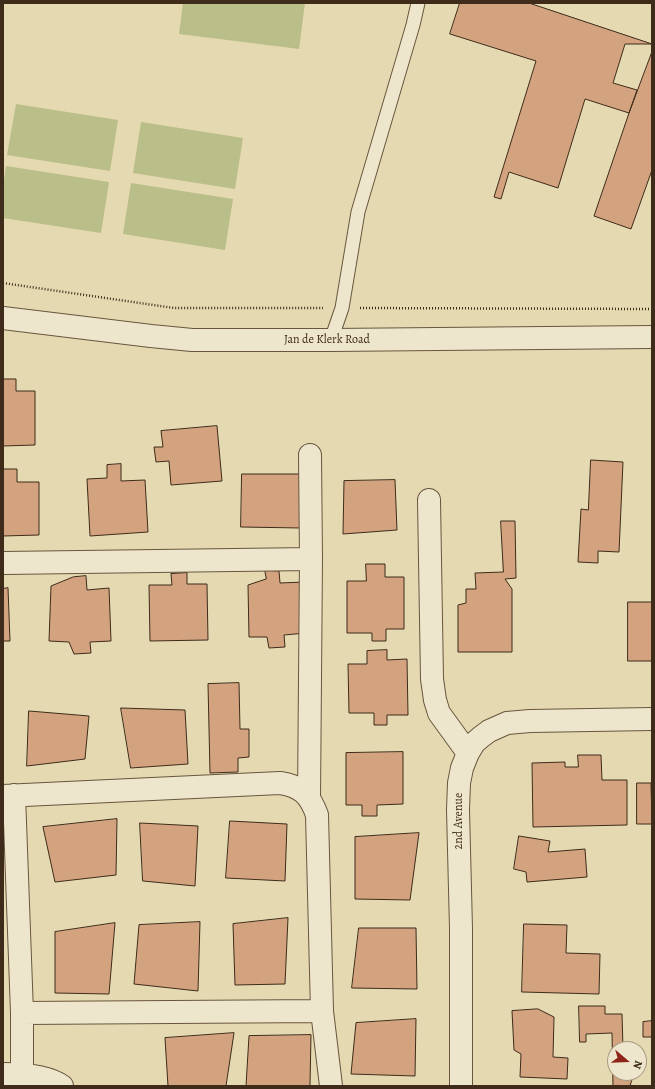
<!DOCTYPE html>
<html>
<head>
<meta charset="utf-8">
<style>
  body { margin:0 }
  #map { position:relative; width:655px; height:1089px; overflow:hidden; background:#e5d9b1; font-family:Alegreya,serif }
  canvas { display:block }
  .frame { position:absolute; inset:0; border:4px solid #3e2b19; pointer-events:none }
  .north { position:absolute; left:607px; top:1041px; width:40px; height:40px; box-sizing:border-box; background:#eee6cc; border:1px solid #a89b84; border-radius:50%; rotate:109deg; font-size:11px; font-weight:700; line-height:16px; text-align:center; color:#3e2b19 }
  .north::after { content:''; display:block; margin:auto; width:14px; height:18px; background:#8f2418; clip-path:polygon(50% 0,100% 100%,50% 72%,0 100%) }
</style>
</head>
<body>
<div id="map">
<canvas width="655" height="1089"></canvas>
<div class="frame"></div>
<div class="north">N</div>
</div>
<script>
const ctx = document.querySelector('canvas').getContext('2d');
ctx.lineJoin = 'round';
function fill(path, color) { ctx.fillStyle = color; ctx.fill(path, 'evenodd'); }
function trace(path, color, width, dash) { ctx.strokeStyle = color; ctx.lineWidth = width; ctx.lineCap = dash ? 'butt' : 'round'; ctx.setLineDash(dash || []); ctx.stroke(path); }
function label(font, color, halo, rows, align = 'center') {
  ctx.font = font + ' Alegreya,serif'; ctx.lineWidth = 3; ctx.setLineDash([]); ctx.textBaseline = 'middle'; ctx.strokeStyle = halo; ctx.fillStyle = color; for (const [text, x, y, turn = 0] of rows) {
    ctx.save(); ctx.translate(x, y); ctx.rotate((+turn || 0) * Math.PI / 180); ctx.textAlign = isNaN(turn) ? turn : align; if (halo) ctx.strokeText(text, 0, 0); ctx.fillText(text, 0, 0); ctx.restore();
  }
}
const green = new Path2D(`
  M 183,3 L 305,3 L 299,49 L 179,34 Z
  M 16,104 L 118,120 L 110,171 L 7,155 Z
  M 141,122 L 243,138 L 235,189 L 133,173 Z
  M 6,166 L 109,182 L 101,233 L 3,218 L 3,188 Z
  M 131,183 L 233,199 L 225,250 L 123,234 Z`);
const building = new Path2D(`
  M 460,3 L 529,3 L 652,44 L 625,44 L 613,83 L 637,90 L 629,113 L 585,99 L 558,188 L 509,172 L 501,199 L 494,197 L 536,61 L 450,34 Z
  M 652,52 L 652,170 L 631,229 L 594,216 L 629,113 Z
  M 3,379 L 16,379 L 16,391 L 35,391 L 35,445 L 3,446 Z
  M 217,426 L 222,481 L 171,485 L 169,461 L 156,462 L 154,447 L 163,447 L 161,431 Z
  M 591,460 L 623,462 L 619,552 L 598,551 L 598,563 L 578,562 L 581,509 L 588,510 Z
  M 121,464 L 121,481 L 145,480 L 148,532 L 90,536 L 87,479 L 107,478 L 107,465 Z
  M 3,469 L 17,469 L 17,482 L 39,482 L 39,535 L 3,536 Z
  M 242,474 L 301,474 L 301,528 L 241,527 Z
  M 395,480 L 397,530 L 343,534 L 344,481 Z
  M 501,521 L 515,521 L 516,578 L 505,579 L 512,589 L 512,652 L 458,652 L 458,605 L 466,603 L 466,589 L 476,589 L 475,573 L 503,572 Z
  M 366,564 L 385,564 L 385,577 L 404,577 L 404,629 L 386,629 L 386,641 L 372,641 L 372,633 L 347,633 L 347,581 L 366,581 Z
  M 265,570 L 279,571 L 280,583 L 305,582 L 306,633 L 284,635 L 285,647 L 269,648 L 267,637 L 249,637 L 248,585 L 266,579 Z
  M 187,573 L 187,584 L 207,584 L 208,640 L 150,641 L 149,585 L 172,585 L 171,574 Z
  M 86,576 L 87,590 L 109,588 L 111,641 L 90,642 L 91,653 L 74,654 L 69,642 L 49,641 L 51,586 L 73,577 Z
  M 8,588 L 10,641 L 3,641 L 3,589 Z
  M 628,602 L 652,602 L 652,661 L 628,661 Z
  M 387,650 L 387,660 L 407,659 L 408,715 L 387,715 L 387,725 L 374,725 L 374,713 L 349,713 L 348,664 L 367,664 L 367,651 Z
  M 239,683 L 240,729 L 249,729 L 249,757 L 238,758 L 238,772 L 210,773 L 208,684 Z
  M 121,708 L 185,710 L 188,764 L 131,768 Z
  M 29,711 L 89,716 L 85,759 L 27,766 Z
  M 403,752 L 403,804 L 377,805 L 377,816 L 362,816 L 362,805 L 346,805 L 346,753 Z
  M 578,755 L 601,755 L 602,780 L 627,780 L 627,825 L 533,827 L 532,763 L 565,762 L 565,767 L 578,767 Z
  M 637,783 L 651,783 L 652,824 L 637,824 Z
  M 117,819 L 116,875 L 55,882 L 43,827 Z
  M 230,821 L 287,824 L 285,881 L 226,878 Z
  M 140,823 L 198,826 L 195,886 L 143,881 Z
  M 419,833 L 410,900 L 355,899 L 355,837 Z
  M 519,836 L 550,841 L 548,852 L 585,849 L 587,877 L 527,882 L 526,872 L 514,869 Z
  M 288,918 L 285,984 L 235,985 L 233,924 Z
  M 200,922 L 198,991 L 134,984 L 139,925 Z
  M 115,923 L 109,994 L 55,993 L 55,932 Z
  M 524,924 L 567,925 L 566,953 L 600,954 L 599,994 L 522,992 Z
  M 359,928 L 416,928 L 417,989 L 352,988 Z
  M 579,1006 L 605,1006 L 605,1014 L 622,1014 L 623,1049 L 615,1049 L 615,1073 L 624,1073 L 633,1076 L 630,1086 L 613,1086 L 612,1033 L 586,1034 L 586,1042 L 580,1042 Z
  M 538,1009 L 554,1017 L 553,1057 L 568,1058 L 567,1079 L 520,1077 L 521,1054 L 514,1050 L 512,1011 Z
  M 416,1019 L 415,1076 L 351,1074 L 356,1023 Z
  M 652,1021 L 652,1037 L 643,1037 L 643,1022 Z
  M 234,1033 L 226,1086 L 168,1086 L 165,1038 Z
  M 311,1035 L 310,1086 L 246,1086 L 249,1036 Z`);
const path = new Path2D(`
  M 3,283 L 174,308 L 323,308
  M 360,308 L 652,309`);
const service = new Path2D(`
  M 331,340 L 342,308 L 358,212 L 413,25 L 418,3`);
const minor = new Path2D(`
  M 429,500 L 432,679 L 435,700 L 439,713 L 468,753
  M 3,563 L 311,559
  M 14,795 L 22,1013 L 22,1074
  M 3,796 L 280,783 C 301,786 310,795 317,815 L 322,1011 L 331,1086
  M 309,798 L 311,559 L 310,455
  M 22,1013 L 322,1011
  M 3,1074 C 20,1074 48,1076 62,1086
  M 461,1086 L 461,929 L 458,810 L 459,783 L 462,768 L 468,753 L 474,743 L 481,737 L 489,731 L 507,723 L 530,721 L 652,719`);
const tertiary = new Path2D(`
  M 3,318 L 151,336 L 192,340 L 331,340 L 652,337`);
const streetNames = [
  ["Jan de Klerk Road",327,340],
  ["2nd Avenue",459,821,-90]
];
fill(green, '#babe88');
fill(building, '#d3a380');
trace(building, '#3e2b19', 1);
trace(service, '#68563f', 15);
trace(minor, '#68563f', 24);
trace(tertiary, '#68563f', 24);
trace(path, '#3e2b19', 2.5, [1, 2]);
trace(service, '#eee6cc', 13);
trace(minor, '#eee6cc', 22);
trace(tertiary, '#eee6cc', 22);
label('12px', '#3e2b19', '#eee6cc', streetNames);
</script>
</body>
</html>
